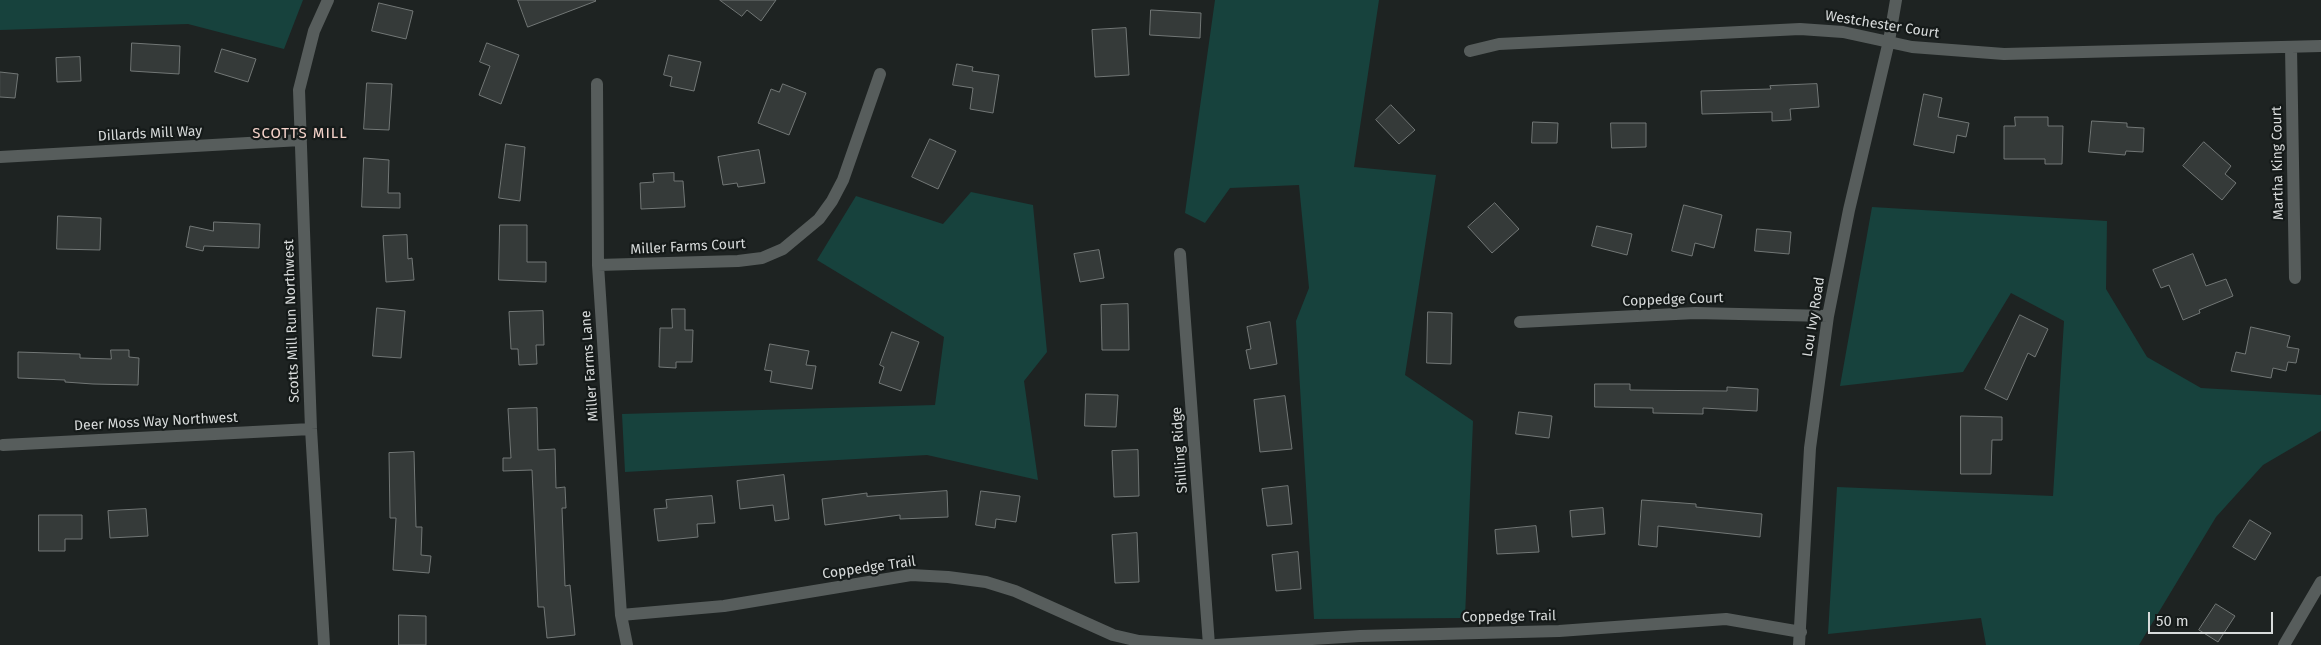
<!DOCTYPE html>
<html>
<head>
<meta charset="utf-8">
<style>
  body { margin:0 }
  #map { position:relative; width:2321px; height:645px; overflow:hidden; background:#1e2322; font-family:"Fira Sans",sans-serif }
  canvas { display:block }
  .scale { position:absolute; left:2148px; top:612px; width:125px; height:22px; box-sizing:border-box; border:2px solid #d8dbdb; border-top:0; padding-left:6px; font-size:15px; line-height:18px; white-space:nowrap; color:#d8dbdb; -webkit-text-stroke:4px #151a19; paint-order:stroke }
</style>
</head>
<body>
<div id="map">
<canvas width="2321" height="645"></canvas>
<div class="scale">50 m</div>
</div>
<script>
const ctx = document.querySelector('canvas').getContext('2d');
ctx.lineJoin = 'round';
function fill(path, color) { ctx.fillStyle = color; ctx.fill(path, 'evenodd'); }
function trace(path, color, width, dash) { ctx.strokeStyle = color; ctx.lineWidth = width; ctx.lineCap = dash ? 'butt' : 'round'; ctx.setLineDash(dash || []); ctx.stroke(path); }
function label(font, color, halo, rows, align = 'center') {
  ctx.font = font + ' "Fira Sans",sans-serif'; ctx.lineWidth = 4.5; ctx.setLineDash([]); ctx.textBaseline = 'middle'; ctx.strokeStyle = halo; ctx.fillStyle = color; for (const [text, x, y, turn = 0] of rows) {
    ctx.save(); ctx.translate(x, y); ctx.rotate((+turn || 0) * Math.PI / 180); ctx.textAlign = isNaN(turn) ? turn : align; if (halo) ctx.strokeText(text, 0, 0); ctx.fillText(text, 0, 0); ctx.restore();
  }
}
const green = new Path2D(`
  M 0,0 L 303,0 L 284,49 L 188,24 L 0,30 Z
  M 1215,0 L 1379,0 L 1354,167 L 1436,175 L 1405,375 L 1473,421 L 1465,618 L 1314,619 L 1296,321 L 1309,288 L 1299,185 L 1230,188 L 1205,223 L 1185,213 Z
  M 971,192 L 1033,205 L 1047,352 L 1024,381 L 1038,480 L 927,455 L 625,472 L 622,414 L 935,405 L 944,337 L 817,260 L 856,196 L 943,224 Z
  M 1872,207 L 2107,221 L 2106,289 L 2147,357 L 2201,388 L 2321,395 L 2321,431 L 2263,465 L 2216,517 L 2139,645 L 1986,645 L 1981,618 L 1828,634 L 1837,487 L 2053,496 L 2064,321 L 2011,293 L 1963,372 L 1840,386 Z`);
const building = new Path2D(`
  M 518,0 L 595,0 L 596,1 L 528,27 Z
  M 720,0 L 776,0 L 761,21 L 747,10 L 742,16 Z
  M 379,3 L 413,11 L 406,39 L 372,31 Z
  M 1151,10 L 1201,13 L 1200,38 L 1150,35 Z
  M 1126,28 L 1129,75 L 1095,77 L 1092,30 Z
  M 132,43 L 180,46 L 179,74 L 131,71 Z
  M 487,43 L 519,55 L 501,104 L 479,95 L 490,66 L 480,62 Z
  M 222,49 L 256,59 L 248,82 L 215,72 Z
  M 669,55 L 701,62 L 694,91 L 670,86 L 672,77 L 664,75 Z
  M 80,57 L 81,81 L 57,82 L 56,58 Z
  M 957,64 L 973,67 L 972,71 L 999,75 L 993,113 L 970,109 L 973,88 L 953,85 Z
  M 0,72 L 18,74 L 15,98 L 0,97 Z
  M 367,83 L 392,84 L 389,130 L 364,129 Z
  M 783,84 L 806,93 L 789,135 L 758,123 L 771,89 L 779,92 Z
  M 1817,84 L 1819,107 L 1790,109 L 1791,120 L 1772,121 L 1772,112 L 1702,114 L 1701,91 L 1771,89 L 1770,86 Z
  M 1924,94 L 1942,98 L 1938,117 L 1969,123 L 1966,137 L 1957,135 L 1954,153 L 1914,145 Z
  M 1391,105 L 1415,130 L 1399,144 L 1376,120 Z
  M 2015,117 L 2048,117 L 2048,126 L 2063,126 L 2062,164 L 2045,164 L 2045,159 L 2004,159 L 2004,126 L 2015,126 Z
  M 2092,121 L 2127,123 L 2127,127 L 2144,128 L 2143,152 L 2126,151 L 2125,155 L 2089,152 Z
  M 1533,122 L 1558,123 L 1557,143 L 1532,143 Z
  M 1611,123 L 1646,123 L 1646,147 L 1612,148 Z
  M 930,139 L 956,151 L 938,189 L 912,177 Z
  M 2204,142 L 2231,166 L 2225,174 L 2236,183 L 2222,200 L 2183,166 Z
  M 506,144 L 525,147 L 520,201 L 499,198 Z
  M 759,150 L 765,183 L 738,187 L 737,183 L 723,185 L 718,157 Z
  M 364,158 L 389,160 L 388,193 L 400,193 L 400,208 L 362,207 Z
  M 674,173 L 674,181 L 683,181 L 685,207 L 641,209 L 640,183 L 654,182 L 653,174 Z
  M 1495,203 L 1519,229 L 1492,253 L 1468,227 Z
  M 1684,205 L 1722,215 L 1714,248 L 1695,243 L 1692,256 L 1672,251 Z
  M 58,216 L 101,218 L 100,250 L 57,249 Z
  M 214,222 L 260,224 L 259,248 L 204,246 L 203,251 L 186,247 L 190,226 L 213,231 Z
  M 500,225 L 527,225 L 527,262 L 546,262 L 546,282 L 499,280 Z
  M 1597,226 L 1632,234 L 1627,255 L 1592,246 Z
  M 1757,229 L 1791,232 L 1789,254 L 1755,251 Z
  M 407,235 L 408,259 L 412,258 L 414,280 L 386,282 L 383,236 Z
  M 1099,250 L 1104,278 L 1080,282 L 1074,254 Z
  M 2193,254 L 2206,286 L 2226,279 L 2233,296 L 2199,310 L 2200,313 L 2183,320 L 2169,285 L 2161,288 L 2153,270 Z
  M 1128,304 L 1129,350 L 1102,350 L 1101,305 Z
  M 377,308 L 405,311 L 401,358 L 373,356 Z
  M 672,309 L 685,309 L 685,330 L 693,330 L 692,362 L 676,362 L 676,368 L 659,367 L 660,328 L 672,328 Z
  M 543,311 L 544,345 L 536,345 L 537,364 L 519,365 L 518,349 L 511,349 L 509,312 Z
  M 1428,312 L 1452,313 L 1451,364 L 1427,363 Z
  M 2020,315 L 2048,329 L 2035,357 L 2028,353 L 2007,400 L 1985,389 Z
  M 1270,322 L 1277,364 L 1250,369 L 1246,350 L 1251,349 L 1247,327 Z
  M 2251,327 L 2290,336 L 2287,347 L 2299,349 L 2296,363 L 2288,362 L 2286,371 L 2273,368 L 2271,378 L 2231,371 L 2236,352 L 2245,354 Z
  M 892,332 L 919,342 L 901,391 L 879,383 L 884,367 L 880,365 Z
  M 770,344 L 809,351 L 806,365 L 816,366 L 812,389 L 770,382 L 772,371 L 765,370 Z
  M 111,350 L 129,350 L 129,357 L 139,358 L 138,385 L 93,384 L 65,382 L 65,380 L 18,378 L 18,352 L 80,354 L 80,358 L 111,359 Z
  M 1595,384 L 1630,384 L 1630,390 L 1727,391 L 1727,387 L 1758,389 L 1757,411 L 1703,408 L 1703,414 L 1653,413 L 1653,408 L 1595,407 Z
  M 1086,394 L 1118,395 L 1116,427 L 1085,426 Z
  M 1285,396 L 1292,449 L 1260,452 L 1254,400 Z
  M 537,408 L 538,450 L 555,449 L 556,488 L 565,487 L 566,508 L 562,508 L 565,586 L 570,585 L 575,635 L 547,638 L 544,607 L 538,607 L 532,470 L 503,471 L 503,458 L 511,458 L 508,409 Z
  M 1519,412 L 1552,416 L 1549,438 L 1516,434 Z
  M 1961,416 L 2002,417 L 2002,440 L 1992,440 L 1991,474 L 1961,474 Z
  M 1138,450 L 1139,496 L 1114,497 L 1112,451 Z
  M 414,452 L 416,527 L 422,527 L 421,555 L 431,556 L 429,573 L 393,570 L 396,518 L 390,518 L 389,453 Z
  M 784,475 L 789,519 L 775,521 L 773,505 L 740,509 L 737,481 Z
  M 1288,486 L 1292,524 L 1267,526 L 1262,489 Z
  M 947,491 L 948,517 L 900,519 L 900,515 L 825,525 L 822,499 L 867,493 L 867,496 Z
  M 981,491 L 1020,496 L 1016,522 L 996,519 L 995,528 L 976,525 Z
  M 712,496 L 715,523 L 697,524 L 698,537 L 658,541 L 654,509 L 667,508 L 666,500 Z
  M 1642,500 L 1696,504 L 1696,507 L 1762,514 L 1760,537 L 1658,526 L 1657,547 L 1639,545 Z
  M 1603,508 L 1605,534 L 1572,537 L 1570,511 Z
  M 146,509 L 148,536 L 110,538 L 108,511 Z
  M 39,515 L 82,515 L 82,539 L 65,539 L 65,551 L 39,551 Z
  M 2250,520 L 2271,533 L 2255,560 L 2233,547 Z
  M 1536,526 L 1539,552 L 1497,554 L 1495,530 Z
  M 1137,533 L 1139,582 L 1115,583 L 1112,535 Z
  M 1298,552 L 1301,589 L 1276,591 L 1272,555 Z
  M 2216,604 L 2235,616 L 2218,642 L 2199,630 Z
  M 399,615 L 426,616 L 426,645 L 399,645 Z`);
const minor = new Path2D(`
  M 2291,47 L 2295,278
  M 1470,51 L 1499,44 L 1800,29 L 1843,32 L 1912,47 L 2004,54 L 2321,46
  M 597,84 L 598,265 L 621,615 L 627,645
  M 0,157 L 301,140
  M 1180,254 L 1209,645
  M 598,265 L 738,261 L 762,258 L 783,249 L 819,219 L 832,201 L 843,180 L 880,74
  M 1520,322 L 1695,313 L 1828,316
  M 3,445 L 311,429
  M 621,615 L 724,606 L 911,575 L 948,577 L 986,582 L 1015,591 L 1113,635 L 1139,641 L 1200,645
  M 324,645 L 311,429 L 299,90 L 314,31 L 328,0
  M 1216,645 L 1360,636 L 1559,631 L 1726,619 L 1801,632
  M 1799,645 L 1810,448 L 1828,316 L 1849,210 L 1889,41 L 1896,0
  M 2284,645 L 2321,582`);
const streetNames = [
  ["Westchester Court",1882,25,9],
  ["Dillards Mill Way",150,134,-3],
  ["Martha King Court",2278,163,-91],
  ["Miller Farms Court",688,247,-3],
  ["Coppedge Court",1673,300,-2],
  ["Lou Ivy Road",1814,317,-81],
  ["Scotts Mill Run Northwest",292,321,-92],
  ["Miller Farms Lane",590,366,-94],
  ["Deer Moss Way Northwest",156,422,-3],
  ["Shilling Ridge",1180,450,-94],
  ["Coppedge Trail",869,568,-8],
  ["Coppedge Trail",1509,617,-1]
];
const neighbourhoodNames = [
  ["SCOTTS MILL",300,134]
];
fill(green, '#17423d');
fill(building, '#353a39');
trace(building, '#727776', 1);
trace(minor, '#575d5c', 12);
label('14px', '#d8dbdb', '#151a19', streetNames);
ctx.letterSpacing = '1px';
label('15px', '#f4d2c9', '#151a19', neighbourhoodNames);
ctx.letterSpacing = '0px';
</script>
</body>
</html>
